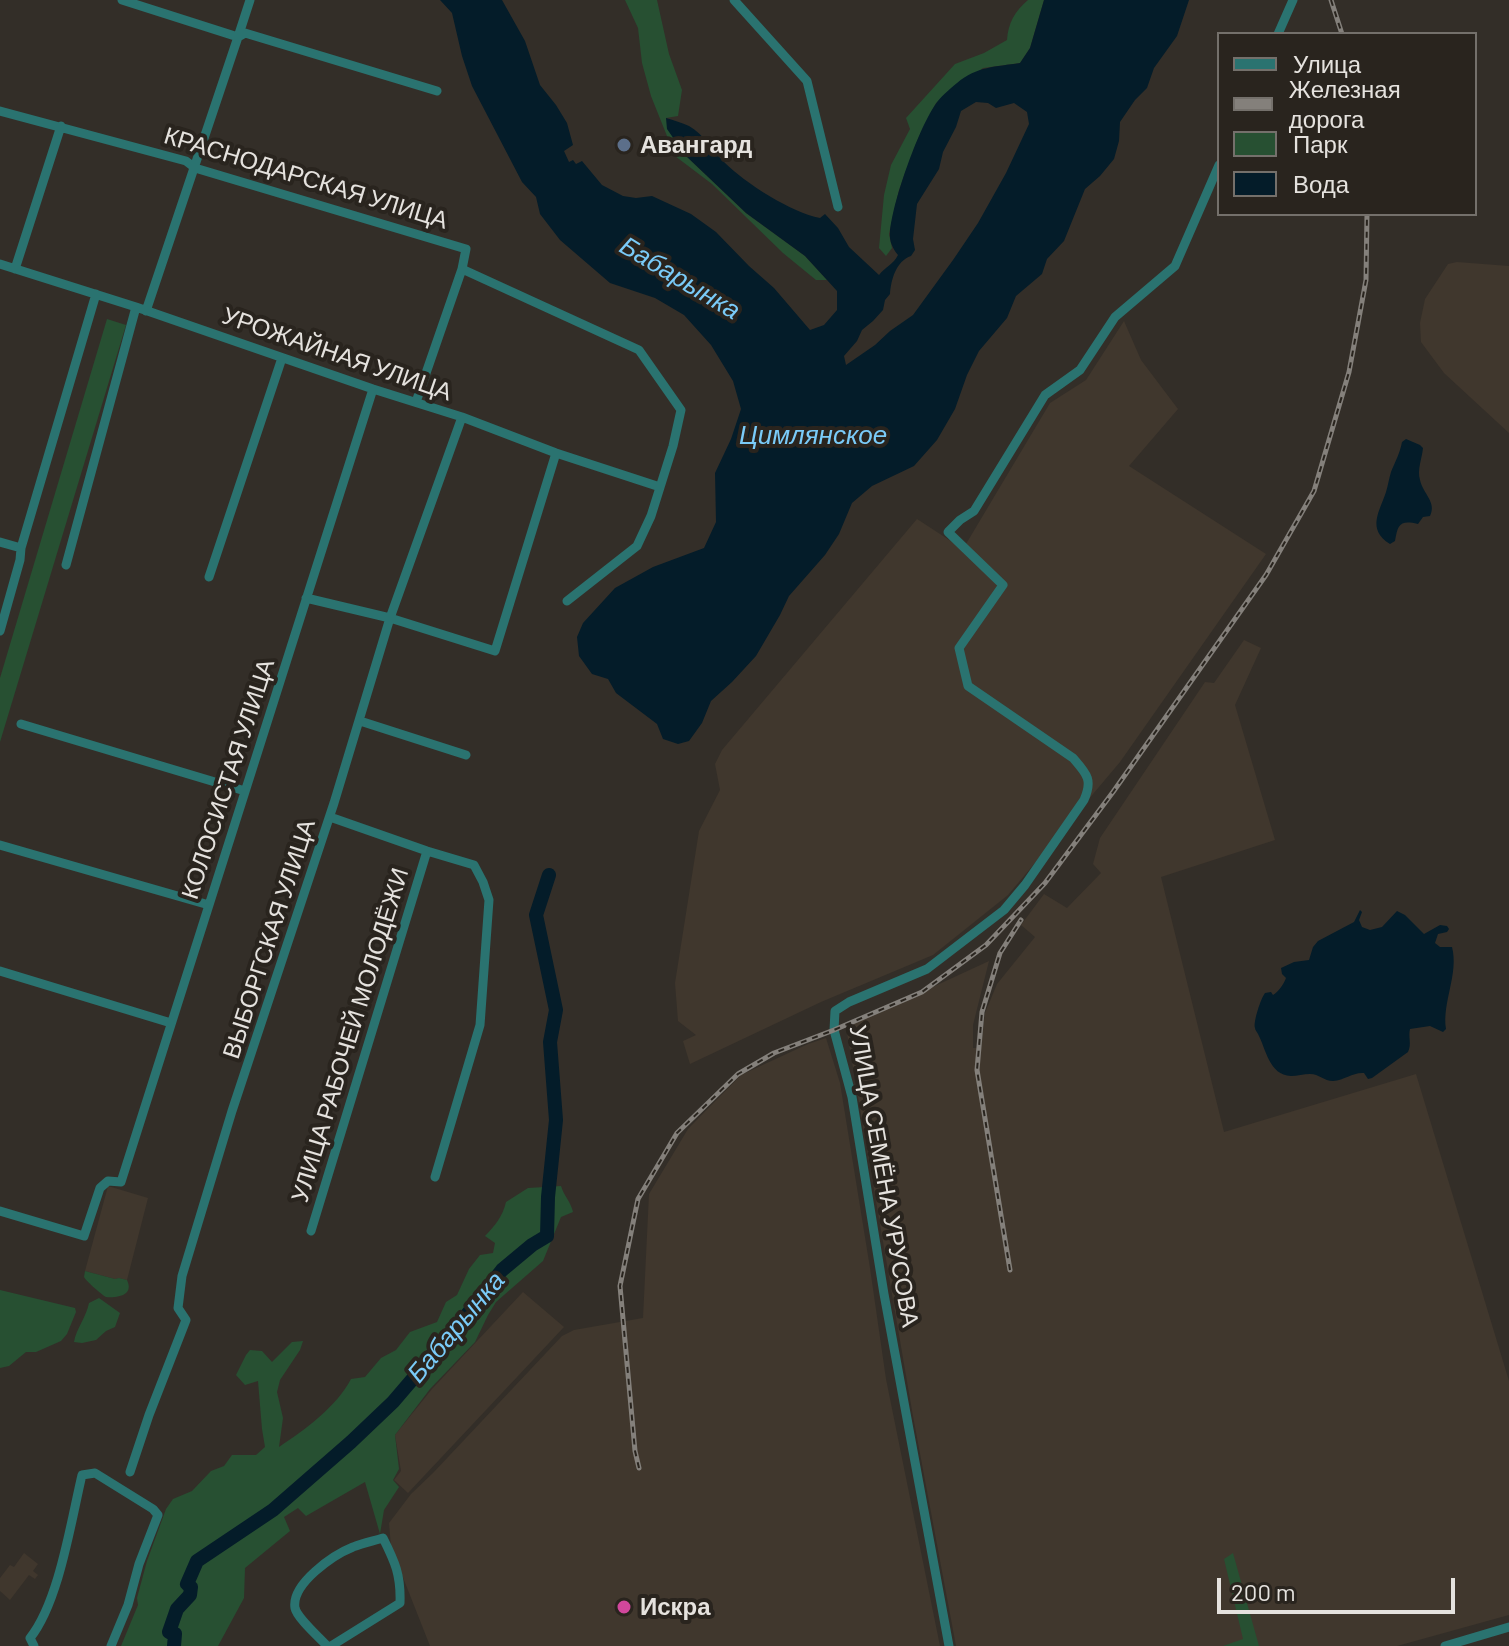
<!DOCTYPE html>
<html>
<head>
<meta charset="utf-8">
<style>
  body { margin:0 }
  #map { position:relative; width:1509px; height:1646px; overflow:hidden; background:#332e28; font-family:Barlow,sans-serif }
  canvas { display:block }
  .legend { position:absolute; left:1217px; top:32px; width:260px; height:184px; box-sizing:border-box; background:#29241e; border:2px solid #74706b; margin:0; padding:10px 14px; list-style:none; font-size:24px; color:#e5e2de }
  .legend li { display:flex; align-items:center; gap:16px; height:40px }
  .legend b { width:40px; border:2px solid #74706b }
  .scale { position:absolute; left:1217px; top:1578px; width:238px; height:36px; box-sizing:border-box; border:4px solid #e5e2de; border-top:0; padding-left:10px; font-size:24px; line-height:28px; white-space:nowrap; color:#e5e2de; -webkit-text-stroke:6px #29241e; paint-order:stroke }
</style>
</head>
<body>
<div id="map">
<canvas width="1509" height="1646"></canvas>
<ul class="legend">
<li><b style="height:10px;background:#2a7370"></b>Улица</li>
<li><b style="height:10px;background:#84807b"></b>Железная дорога</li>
<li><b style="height:22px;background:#275032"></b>Парк</li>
<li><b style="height:22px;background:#041c29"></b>Вода</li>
</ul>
<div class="scale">200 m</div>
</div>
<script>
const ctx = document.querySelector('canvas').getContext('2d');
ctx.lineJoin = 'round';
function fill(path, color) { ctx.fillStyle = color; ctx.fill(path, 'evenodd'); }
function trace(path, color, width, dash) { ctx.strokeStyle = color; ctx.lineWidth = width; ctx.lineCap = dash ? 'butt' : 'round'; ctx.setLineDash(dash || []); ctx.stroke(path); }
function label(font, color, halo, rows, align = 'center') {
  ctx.font = font + ' Barlow,sans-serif'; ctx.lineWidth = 8; ctx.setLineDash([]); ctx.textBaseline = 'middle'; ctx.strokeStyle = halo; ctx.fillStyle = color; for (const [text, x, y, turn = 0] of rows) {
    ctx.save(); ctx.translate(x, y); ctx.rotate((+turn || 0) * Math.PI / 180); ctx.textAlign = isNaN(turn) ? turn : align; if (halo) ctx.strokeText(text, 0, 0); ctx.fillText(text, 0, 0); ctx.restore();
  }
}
const built = new Path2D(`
  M 1457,262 L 1509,266 L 1509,433 L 1444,373 L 1421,342 L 1420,323 L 1425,299 L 1448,264 Z
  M 1124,321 L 1141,360 L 1178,409 L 1129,466 L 1266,554 L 1120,762 L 1008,895 L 933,955 L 821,1002 L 690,1064 L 683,1041 L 696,1035 L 678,1021 L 675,983 L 699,831 L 720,790 L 715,764 L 722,750 L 917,519 L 963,549 L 1050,403 L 1086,380 Z
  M 1244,640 L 1261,648 L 1235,705 L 1275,840 L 1161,877 L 1224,1132 L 1416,1074 L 1509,1381 L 1509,1615 L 1397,1646 L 956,1646 L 913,1416 L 846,1027 L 989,961 L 973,1025 L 973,1048 L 981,1048 L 985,1013 L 997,984 L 1035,937 L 1021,925 L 1044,894 L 1067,908 L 1101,873 L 1093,864 L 1100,838 L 1205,682 L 1214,683 Z
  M 826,1038 L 840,1083 L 870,1268 L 886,1379 L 940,1646 L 430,1646 L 391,1547 L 389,1523 L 411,1494 L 433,1473 L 562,1336 L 574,1330 L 643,1318 L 649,1194 L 688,1129 L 741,1075 L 808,1044 Z
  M 108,1186 L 148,1198 L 127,1280 L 119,1278 L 115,1279 L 85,1271 Z
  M 523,1292 L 564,1327 L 408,1493 L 394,1480 L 401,1471 L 395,1435 L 432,1389 Z
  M 24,1553 L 38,1564 L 33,1571 L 38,1575 L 35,1579 L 29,1575 L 10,1600 L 0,1591 L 0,1578 L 10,1565 L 14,1567 Z`);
const green = new Path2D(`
  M 625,0 L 657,0 L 669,54 L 682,90 L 678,116 L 666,118 L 685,155 L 746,213 L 805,256 L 827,280 L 816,280 L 783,253 L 712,184 L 675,156 L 651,96 L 642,63 L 638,28 Z
  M 1028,0 L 1044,0 L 1030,48 L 1020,63 L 983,68 L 936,103 L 918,139 L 899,190 L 889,234 L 892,248 L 886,256 L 879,248 L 884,195 L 891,165 L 910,129 L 906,118 L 955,64 L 984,53 L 1007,40 C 1008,23 1015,11 1028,0 Z
  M 107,319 L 126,325 L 0,742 L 0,678 Z
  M 561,1186 C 564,1196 571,1202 573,1212 L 561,1217 L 543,1261 L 496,1302 L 488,1315 L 475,1342 L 430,1389 L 395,1435 L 399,1469 L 393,1480 L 399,1487 L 384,1510 L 380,1534 L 365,1482 L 306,1516 L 298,1508 L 284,1517 L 290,1531 L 245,1568 L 244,1598 L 218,1646 L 121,1646 L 138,1605 L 137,1598 L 147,1561 L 166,1509 L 173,1499 L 192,1491 L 211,1471 L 224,1466 L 232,1455 L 256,1455 L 265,1447 L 262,1429 L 258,1381 L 245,1385 L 236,1375 L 246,1355 L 250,1350 L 262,1351 L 272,1362 L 292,1342 L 303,1341 L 300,1350 L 280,1380 L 277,1392 L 283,1418 L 279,1447 C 306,1429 336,1407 351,1379 L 365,1377 L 381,1358 L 396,1350 L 410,1332 L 437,1322 L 446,1302 L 457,1295 L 469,1269 L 480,1255 L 493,1253 L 495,1243 L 485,1236 C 494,1227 503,1216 506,1202 L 528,1188 Z
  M 85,1271 L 115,1279 L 119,1278 L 127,1280 C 134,1295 119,1298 106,1297 C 102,1295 86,1281 84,1277 Z
  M 0,1290 L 75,1308 L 76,1312 L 67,1334 L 61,1341 L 36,1352 L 26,1352 L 9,1366 L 0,1368 Z
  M 99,1298 L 120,1313 L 115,1327 L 106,1331 L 96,1340 L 82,1343 L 74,1342 C 76,1329 86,1318 89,1303 Z
  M 1233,1553 L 1259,1646 L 1223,1646 L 1243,1639 L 1224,1559 Z`);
const water = new Path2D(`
  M 440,0 L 502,0 L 525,41 L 540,85 L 556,105 L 567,123 L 573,145 L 564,151 L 569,162 L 573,160 L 576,164 L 582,161 L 602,185 L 623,196 L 636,198 L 652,196 L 691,214 L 716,232 L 749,266 L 774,288 L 810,330 L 824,325 L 837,310 L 837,291 L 827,280 L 805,256 L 746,213 L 685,155 L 667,129 L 666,118 C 674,120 682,123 689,126 C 704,134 712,151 724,162 C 745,183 792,213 820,218 L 825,214 L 838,228 L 849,247 L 879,275 C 885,267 893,265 898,255 C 893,249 889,241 890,233 C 892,203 918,130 935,105 C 940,97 950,89 957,83 C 977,66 996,67 1020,63 L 1030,48 L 1044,0 L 1189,0 L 1177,36 L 1154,68 L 1147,88 L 1135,100 L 1120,122 L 1119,141 L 1114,159 L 1100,176 L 1085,189 L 1064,241 L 1047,259 L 1042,274 L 1016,296 L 1007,318 L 979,351 L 967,375 L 955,409 L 937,440 L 914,466 L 872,486 L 852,503 L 839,534 L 825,555 L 789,596 L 780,615 L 756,656 L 732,682 L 711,701 L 702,723 L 689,741 L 678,744 L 663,739 L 657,724 L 616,693 L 608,679 L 592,674 L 579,656 L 577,637 L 583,623 L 615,588 L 653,567 L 704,548 L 716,522 L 715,473 L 731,439 L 741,409 L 733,381 L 711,345 L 684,315 L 655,298 L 610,283 L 560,240 L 540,214 L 536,197 L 522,182 L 472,86 L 462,56 L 452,13 ZM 976,102 L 988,103 L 996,108 L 1014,103 L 1027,112 L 1029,124 L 1006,173 L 978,223 L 953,260 L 913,315 L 890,331 L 875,345 L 846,365 L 844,356 L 857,341 L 862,330 L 873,321 L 883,310 L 885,300 L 890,294 C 891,280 896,261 911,256 L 915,250 L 913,239 L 917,204 L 939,169 L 943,152 L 956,127 L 961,111 Z
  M 1406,439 L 1420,445 L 1423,448 C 1422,459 1417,469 1420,480 C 1423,494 1437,502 1430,516 L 1423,517 L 1418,524 C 1400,520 1398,524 1395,541 L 1390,544 C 1366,529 1380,511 1386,492 C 1388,485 1389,479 1391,472 C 1395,462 1400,453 1402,442 Z
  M 1360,910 L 1362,912 L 1359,920 L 1362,927 L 1370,930 L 1382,927 L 1397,911 L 1405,915 L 1424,934 L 1440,925 L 1447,926 L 1449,929 L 1447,932 L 1438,934 L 1435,943 L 1440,947 L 1452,947 C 1459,974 1442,1002 1446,1029 L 1443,1032 L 1430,1026 L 1410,1029 C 1408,1037 1412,1044 1408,1052 L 1372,1078 L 1368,1079 L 1364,1073 C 1353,1072 1345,1080 1333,1081 C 1324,1081 1319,1074 1310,1074 C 1304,1074 1297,1076 1291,1076 C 1269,1075 1266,1049 1258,1034 C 1257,1032 1255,1030 1255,1028 C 1253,1022 1261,998 1265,993 L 1271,992 L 1273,995 C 1278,992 1284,984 1286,978 L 1282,974 L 1281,968 L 1294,962 L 1309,960 L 1313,947 L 1318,941 L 1354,922 Z`);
const river = new Path2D(`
  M 174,1646 L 175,1634 L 169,1632 L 177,1609 L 190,1595 L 191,1587 L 187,1584 L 197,1561 L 273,1510 L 351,1442 L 393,1402 L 458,1326 L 502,1270 L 532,1245 L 547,1236 L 548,1197 L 556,1120 L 550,1042 L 556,1010 L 536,915 L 549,875`);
const minor = new Path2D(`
  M 122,0 L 238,37 L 146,311
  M 734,0 L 807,81 L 838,207
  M 1278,34 L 1293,0
  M 238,37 L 245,33 L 437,91
  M 238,37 L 250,0
  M 0,111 L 186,161 L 195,168 L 466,249 L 462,269 L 639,350 L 681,410 L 673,446 L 651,516 L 637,546 L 567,601
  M 0,264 L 136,307 L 373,389 L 462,417 L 556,453 L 660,487
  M 15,269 L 61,126
  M 416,402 L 462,269
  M 0,542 L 21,548
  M 66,565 L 136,307
  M 209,577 L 282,358
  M 306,598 L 390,618 L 495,651 L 556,453
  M 0,631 L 20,560 L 21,548 L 96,294
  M 360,721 L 466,755
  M 21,724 L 245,791
  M 330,817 L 427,851 L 474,865 L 483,882 L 489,900 L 480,1025 L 435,1177
  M 0,845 L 209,905
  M 0,971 L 171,1023
  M 0,1211 L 84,1236 L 100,1188 L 108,1181 L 121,1182 L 373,389
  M 311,1231 L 427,851
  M 130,1472 L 149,1415 L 186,1320 L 178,1308 L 182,1276 L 232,1111 L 334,803 L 390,618 L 462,417
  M 34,1646 L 30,1638 C 59,1602 71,1521 82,1475 L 95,1473 L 153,1509 L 158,1515 L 139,1564 L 128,1605 L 111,1646
  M 327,1646 C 320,1638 297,1618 295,1608 C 291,1584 333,1555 353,1547 C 362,1543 373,1541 383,1538 C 395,1562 401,1575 400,1603 L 331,1646
  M 949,1646 L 884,1294 L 852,1097 L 834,1030 L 835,1011 L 849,1002 L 927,969 L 1004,910 L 1025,885 L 1084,800 C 1093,780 1087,774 1073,758 L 968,686 L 959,648 L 1003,585 L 948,532 L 960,520 L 974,511 L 1045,395 L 1080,370 L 1115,317 L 1175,266 L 1219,165
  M 1445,1646 L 1509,1627`);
const rail = new Path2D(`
  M 1331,0 L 1342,34
  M 1010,1270 L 977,1070 L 982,1012 L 1000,953 L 1021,920
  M 639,1468 L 635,1451 L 620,1286 L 638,1199 L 677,1133 L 738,1074 L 774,1053 L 834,1030 L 922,992 L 986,945 L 1045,883 L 1113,792 L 1266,575 L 1314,491 L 1349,372 L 1366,280 L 1367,214`);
const markers = [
  [624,145,8,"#5c6f8a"],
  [624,1607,8,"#d1479c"]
];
const poiNames = [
  ["Авангард",640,145],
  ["Искра",640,1607]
];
const streetNames = [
  ["КРАСНОДАРСКАЯ УЛИЦА",306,178,17],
  ["УРОЖАЙНАЯ УЛИЦА",337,354,19],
  ["КОЛОСИСТАЯ УЛИЦА",228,779,-72],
  ["ВЫБОРГСКАЯ УЛИЦА",269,939,-72],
  ["УЛИЦА РАБОЧЕЙ МОЛОДЁЖИ",350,1035,-73],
  ["УЛИЦА СЕМЁНА УРУСОВА",884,1176,80]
];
const waterNames = [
  ["Бабарынка",680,278,31],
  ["Цимлянское",813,435],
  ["Бабарынка",456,1327,-50]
];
fill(built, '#40372d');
fill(green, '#275032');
fill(water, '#041c29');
trace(river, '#041c29', 14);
trace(minor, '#2a7370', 9);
trace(rail, '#84807b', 5);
trace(rail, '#29241e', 2, [6]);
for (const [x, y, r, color] of markers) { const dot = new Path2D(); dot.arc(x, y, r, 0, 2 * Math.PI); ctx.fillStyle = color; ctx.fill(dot); trace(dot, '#29241e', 3); }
label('bold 24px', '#e5e2de', '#29241e', poiNames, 'left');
label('24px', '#e5e2de', '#29241e', streetNames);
label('italic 26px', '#7acbf8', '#29241e', waterNames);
</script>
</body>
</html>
